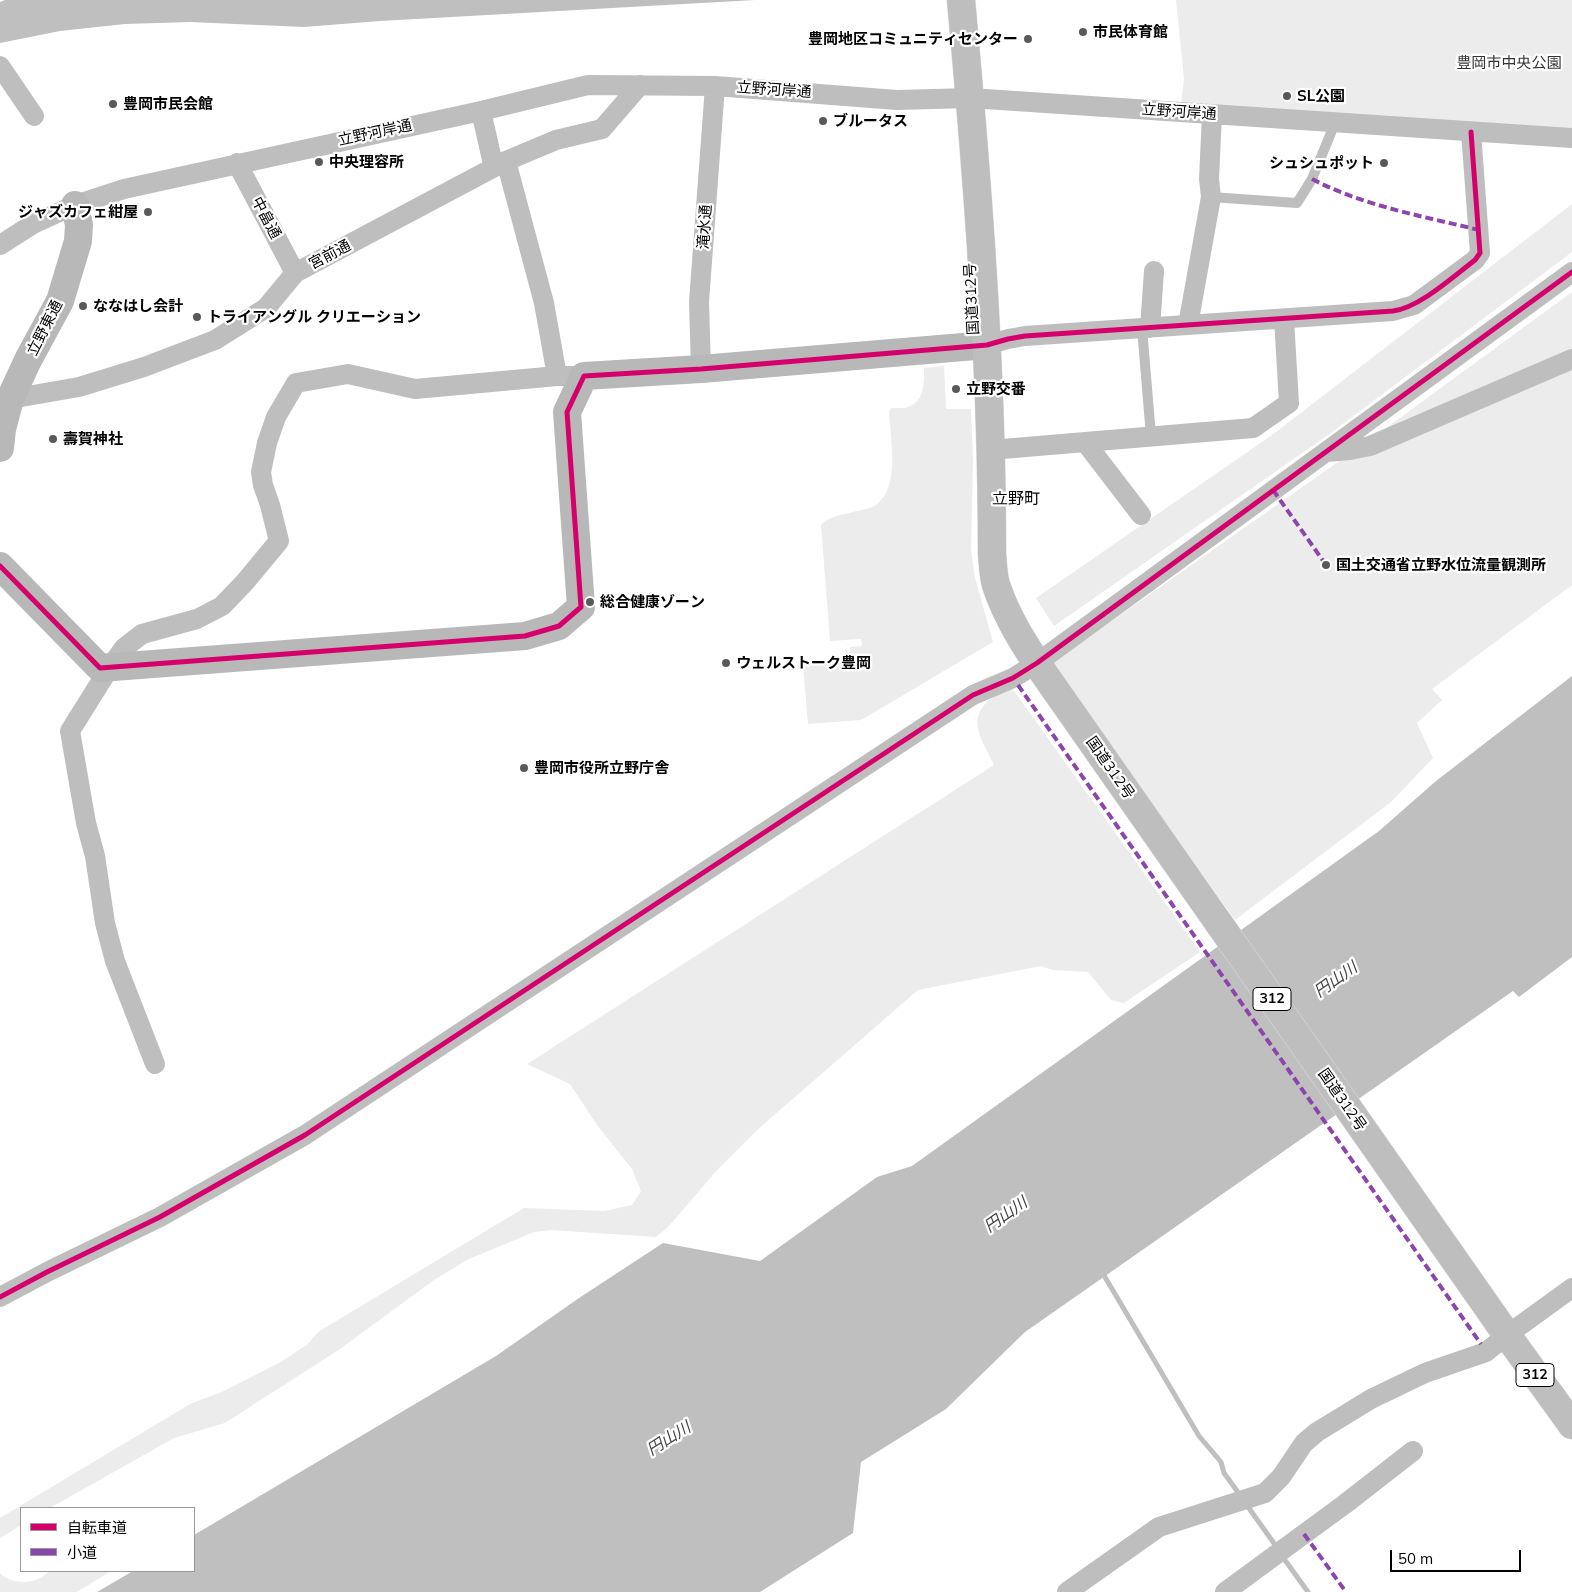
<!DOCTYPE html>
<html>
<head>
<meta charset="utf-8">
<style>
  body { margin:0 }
  #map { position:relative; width:1572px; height:1592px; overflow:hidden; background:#fff; font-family:Mulish,"Noto Sans JP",sans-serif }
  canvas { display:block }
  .legend { position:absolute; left:20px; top:1507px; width:175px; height:65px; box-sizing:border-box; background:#fff; border:1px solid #999; margin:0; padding:6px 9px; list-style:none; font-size:15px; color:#000 }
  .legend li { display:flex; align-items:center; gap:10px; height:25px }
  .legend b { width:25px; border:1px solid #999 }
  .scale { position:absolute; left:1390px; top:1550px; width:131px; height:22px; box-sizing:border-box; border:2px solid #000; border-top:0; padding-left:6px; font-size:15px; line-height:18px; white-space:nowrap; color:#000; -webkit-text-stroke:4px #fff; paint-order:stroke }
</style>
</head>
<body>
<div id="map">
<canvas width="1572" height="1592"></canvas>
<ul class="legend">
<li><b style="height:6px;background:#d6006c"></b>自転車道</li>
<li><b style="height:6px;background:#8e44ad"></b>小道</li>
</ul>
<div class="scale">50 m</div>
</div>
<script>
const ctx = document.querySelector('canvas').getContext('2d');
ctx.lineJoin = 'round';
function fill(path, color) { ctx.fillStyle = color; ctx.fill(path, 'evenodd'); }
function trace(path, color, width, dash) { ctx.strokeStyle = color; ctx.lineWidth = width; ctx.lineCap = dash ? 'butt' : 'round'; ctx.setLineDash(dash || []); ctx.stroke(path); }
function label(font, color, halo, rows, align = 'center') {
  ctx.font = font + ' Mulish,"Noto Sans JP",sans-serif'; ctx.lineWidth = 4.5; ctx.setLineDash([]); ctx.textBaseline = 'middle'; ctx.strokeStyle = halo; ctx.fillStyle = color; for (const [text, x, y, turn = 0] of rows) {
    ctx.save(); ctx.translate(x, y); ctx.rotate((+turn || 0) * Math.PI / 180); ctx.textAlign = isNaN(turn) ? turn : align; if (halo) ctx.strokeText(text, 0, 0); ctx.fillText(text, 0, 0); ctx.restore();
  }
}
const green = new Path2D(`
  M 1176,0 L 1572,0 L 1572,130 L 1181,104 L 1184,79 Z
  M 1572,204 L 1572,252 L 1328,435 L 1054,626 L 1036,598 L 1272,435 Z
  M 1572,292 L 1572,585 L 1432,689 L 1442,700 L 1417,723 L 1433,758 L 1391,802 L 1235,920 L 1052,663 L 1382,431 Z
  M 944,366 L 946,409 L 971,409 L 973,460 L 971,550 L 975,578 L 993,642 L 861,720 L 808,724 L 803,666 L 851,662 L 850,647 L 862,646 L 861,639 L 830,641 L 821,525 C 828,516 843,515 853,512 C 860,510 870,509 876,505 C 901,486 890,437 889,411 L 891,408 C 895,408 899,408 904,408 C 925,404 924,384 924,368 Z
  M 1010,685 L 1200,952 L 1124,1003 L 1111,1000 L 1088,972 L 1053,970 L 1041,966 L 918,990 L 757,1130 L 719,1168 L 668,1227 L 656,1237 L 551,1230 L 534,1232 L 469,1259 L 434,1280 L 340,1349 L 225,1423 L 174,1438 L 50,1508 L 21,1508 L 21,1525 L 0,1538 L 0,1518 L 192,1403 L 222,1392 L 277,1364 L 307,1345 L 318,1332 L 524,1208 L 604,1211 L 632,1205 L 641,1191 L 632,1169 L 597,1125 L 570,1084 L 527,1064 L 994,765 C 986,747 967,723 985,704 C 992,696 1002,691 1010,685 Z
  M 50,1571 L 111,1571 L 77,1592 L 0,1592 L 0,1573 C 8,1582 24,1584 36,1580 C 41,1578 46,1574 50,1571 Z`);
const water = new Path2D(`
  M 5,0 L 755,0 L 380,21 L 304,27 L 190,22 L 125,24 L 60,31 L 0,43 L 0,2 Z
  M 1572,676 L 1572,957 L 1519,997 L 1513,991 L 1025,1332 L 946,1409 L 861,1462 L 853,1533 L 760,1592 L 97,1592 L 133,1571 L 194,1571 L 194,1535 L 496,1356 L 579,1298 L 663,1243 L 760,1261 L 877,1177 L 912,1166 L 1379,831 L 1436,781 Z`);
const stream = new Path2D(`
  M 1102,1272 L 1199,1436 L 1221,1462 L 1224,1473 L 1240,1495
  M 1246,1504 L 1278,1549
  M 1282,1556 L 1308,1592`);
const lane = new Path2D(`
  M 1211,197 L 1297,203 L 1312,179 L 1335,123
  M 1142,328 L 1151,436`);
const street = new Path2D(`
  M 0,66 L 34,116
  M 481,111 L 493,164 L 506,161 L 544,303 L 557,376
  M 237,163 L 295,273
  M 0,245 L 33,224 L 75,205 L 124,189 L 481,111 L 588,85 L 715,86 L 897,100 L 970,98 L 1572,138
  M 1188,325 L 1211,197 L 1209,179 L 1212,114
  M 1150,328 L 1154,271
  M 987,345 L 1008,339 L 1025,336 L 1393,311 L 1414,305 L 1475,260 L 1480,253 L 1471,132
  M 701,369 L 699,302 L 715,86
  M 10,399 L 79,387 L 144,367 L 215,340 L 266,308 L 295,273 L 506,161 L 556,140 L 602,129 L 640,85
  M 1085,442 L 1141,515
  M 990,450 L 1253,428 L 1289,403 L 1284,319
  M 1326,452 L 1350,450 L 1370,446 L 1572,359
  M 155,1064 L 115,961 L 105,923 L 95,856 L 86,823 L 70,731 L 110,667 L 124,648 L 142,634 L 197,619 L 222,606 L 245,582 L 279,541 L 270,505 L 263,485 L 261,472 L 267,443 L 276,417 L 296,383 L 348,374 L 415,389 L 557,376 L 584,376
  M 0,1297 L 47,1272 L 160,1217 L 305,1135 L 973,695 L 1013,678 L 1037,663 L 1572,272
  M 1067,1592 L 1159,1527 L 1265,1493 L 1281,1477 L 1304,1443 L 1317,1432 L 1371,1399 L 1425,1373 L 1486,1352 L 1507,1335 L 1572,1288
  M 1225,1592 L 1345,1504 L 1413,1451`);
const secondary = new Path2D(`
  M 0,448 L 2,429 L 10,399 L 28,360 L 60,301 L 78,241 L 79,225 L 75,205
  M 0,566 L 100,668 L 525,636 L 559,626 L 581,607 L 567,412 L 584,376 L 701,369 L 987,345`);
const highway = new Path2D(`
  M 961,0 C 978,184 992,368 992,553 C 993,564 993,575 996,585 C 1007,618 1025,646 1045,675 L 1507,1335 L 1572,1425`);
const quiet = new Path2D(`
  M 1312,179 C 1364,206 1422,216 1479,230
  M 1273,490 L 1324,562
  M 1018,685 L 1481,1344
  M 1304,1534 L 1346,1592`);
const cycleway = new Path2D(`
  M 0,566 L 100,668 L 525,636 L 559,626 L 581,607 L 567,412 L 584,376 L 701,369 L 987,345 L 1008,339 L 1025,336 L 1393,311 C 1419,308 1454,276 1475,260 L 1480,253 L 1471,132
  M 0,1297 L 47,1272 L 160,1217 L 305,1135 L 973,695 L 1013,678 L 1037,663 L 1572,272`);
const markers = [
  [1083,32,5,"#595959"],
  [1028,39,5,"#595959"],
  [1287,96,5,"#595959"],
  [113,104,5,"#595959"],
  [823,121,5,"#595959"],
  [319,162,5,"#595959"],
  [1384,163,5,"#595959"],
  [148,212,5,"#595959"],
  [83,306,5,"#595959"],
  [197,317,5,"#595959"],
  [956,389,5,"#595959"],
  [53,439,5,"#595959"],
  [1326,565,5,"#595959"],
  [590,602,5,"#595959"],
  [726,663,5,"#595959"],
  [524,768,5,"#595959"]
];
const shields = [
  [1272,999,38],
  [1535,1375,38]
];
const shieldNames = [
  ["312",1272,999],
  ["312",1535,1375]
];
const poiNames = [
  ["市民体育館",1093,32],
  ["豊岡地区コミュニティセンター",1018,39,"right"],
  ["SL公園",1297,96],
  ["豊岡市民会館",123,104],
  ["ブルータス",833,121],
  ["中央理容所",329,162],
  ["シュシュポット",1374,163,"right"],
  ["ジャズカフェ紺屋",138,212,"right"],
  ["ななはし会計",93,306],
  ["トライアングル クリエーション",207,317],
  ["立野交番",966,389],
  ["壽賀神社",63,439],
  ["国土交通省立野水位流量観測所",1336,565],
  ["総合健康ゾーン",600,602],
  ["ウェルストーク豊岡",736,663],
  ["豊岡市役所立野庁舎",534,768]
];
const parkNames = [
  ["豊岡市中央公園",1509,63]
];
const streetNames = [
  ["立野河岸通",774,90,4],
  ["立野河岸通",1179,112,4],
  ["立野河岸通",375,133,-12],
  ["中畠通",266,218,62],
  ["滝水通",705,227,-86],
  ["宮前通",330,255,-28],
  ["国道312号",972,299,-93],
  ["立野東通",45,328,-63],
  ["国道312号",1110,768,55],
  ["国道312号",1342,1100,55]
];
const neighbourhoodNames = [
  ["立野町",1016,499]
];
const waterNames = [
  ["円山川",1336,980,-35],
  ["円山川",1006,1215,-35],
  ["円山川",669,1439,-32]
];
fill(green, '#ececec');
fill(water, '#bfbfbf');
trace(stream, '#bfbfbf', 5);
trace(highway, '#dbdbdb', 29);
trace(lane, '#bebebe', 10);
trace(street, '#bebebe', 20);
trace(secondary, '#b8b8b8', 28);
trace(highway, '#bebebe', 28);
trace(quiet, '#8e44ad', 4, [8, 4]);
trace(cycleway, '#d6006c', 5);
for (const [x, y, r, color] of markers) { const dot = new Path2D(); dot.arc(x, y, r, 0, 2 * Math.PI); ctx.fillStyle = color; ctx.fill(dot); trace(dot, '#fff', 2); }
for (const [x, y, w] of shields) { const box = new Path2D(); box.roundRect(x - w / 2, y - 11.5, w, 23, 4); ctx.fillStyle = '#fff'; ctx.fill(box); trace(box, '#000', 1); }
label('bold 14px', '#000', null, shieldNames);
label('bold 15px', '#000', '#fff', poiNames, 'left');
label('15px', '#333', '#fff', parkNames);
label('15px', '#000', '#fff', streetNames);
label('16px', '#000', '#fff', neighbourhoodNames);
label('italic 16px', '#444', '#fff', waterNames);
</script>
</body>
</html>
